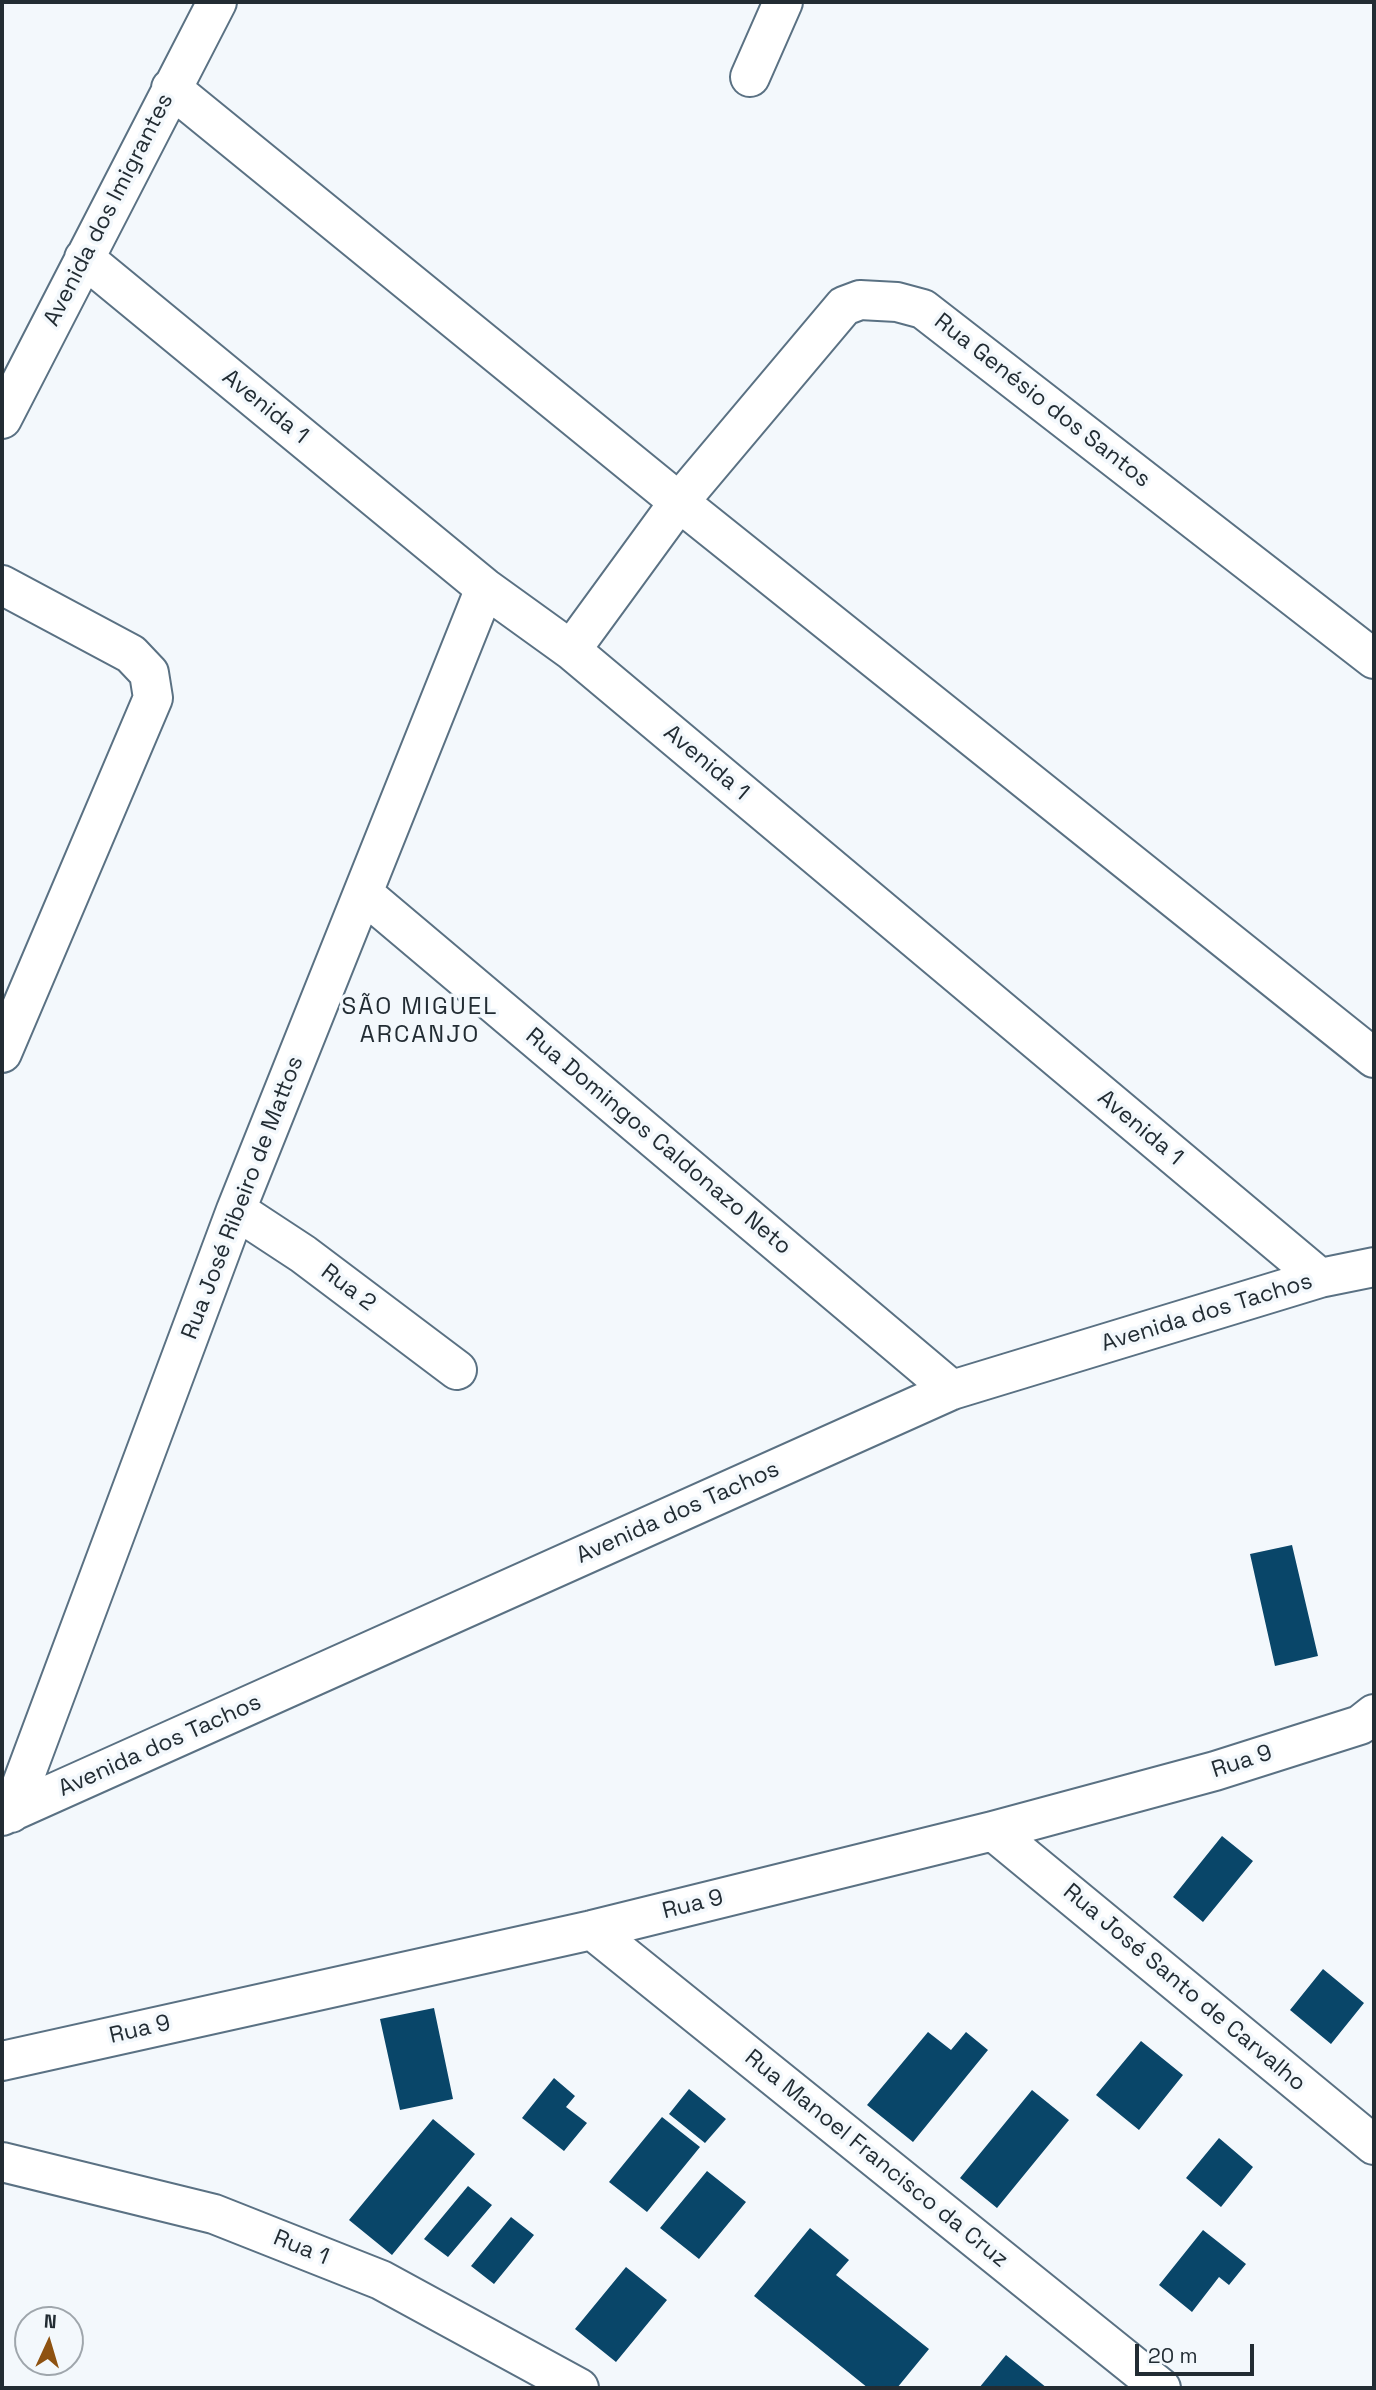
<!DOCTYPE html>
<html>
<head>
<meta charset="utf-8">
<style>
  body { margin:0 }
  #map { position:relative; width:1376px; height:2390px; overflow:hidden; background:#f3f8fc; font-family:"Space Grotesk",sans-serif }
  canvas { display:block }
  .frame { position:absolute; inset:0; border:4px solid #222c33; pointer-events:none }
  .north { position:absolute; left:14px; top:2306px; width:70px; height:70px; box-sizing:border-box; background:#f3f8fc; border:2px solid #9fa6ac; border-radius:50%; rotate:4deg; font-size:19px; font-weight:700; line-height:28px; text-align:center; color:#222c33 }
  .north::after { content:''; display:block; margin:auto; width:24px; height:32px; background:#8e5211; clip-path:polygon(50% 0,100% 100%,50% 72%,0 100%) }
  .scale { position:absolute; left:1135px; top:2344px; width:119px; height:32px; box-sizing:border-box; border:4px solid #222c33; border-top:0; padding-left:9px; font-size:21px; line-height:24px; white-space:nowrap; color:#222c33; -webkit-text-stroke:5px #f3f8fc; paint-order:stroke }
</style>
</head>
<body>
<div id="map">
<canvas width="1376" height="2390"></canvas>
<div class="frame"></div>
<div class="north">N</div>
<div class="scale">20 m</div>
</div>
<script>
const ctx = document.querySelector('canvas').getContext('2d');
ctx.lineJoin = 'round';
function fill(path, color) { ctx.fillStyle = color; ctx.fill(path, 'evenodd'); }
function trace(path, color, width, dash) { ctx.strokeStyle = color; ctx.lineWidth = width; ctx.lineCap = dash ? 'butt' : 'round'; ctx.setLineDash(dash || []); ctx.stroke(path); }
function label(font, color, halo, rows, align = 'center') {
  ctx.font = font + ' "Space Grotesk",sans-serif'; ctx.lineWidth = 7; ctx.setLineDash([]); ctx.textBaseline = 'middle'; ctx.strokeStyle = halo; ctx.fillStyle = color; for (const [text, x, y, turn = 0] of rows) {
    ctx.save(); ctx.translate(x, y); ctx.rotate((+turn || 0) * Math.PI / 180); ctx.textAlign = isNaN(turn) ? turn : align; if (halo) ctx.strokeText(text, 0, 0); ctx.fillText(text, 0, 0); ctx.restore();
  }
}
const building = new Path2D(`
  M 1292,1545 L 1318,1656 L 1275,1666 L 1250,1554 Z
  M 1222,1836 L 1253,1861 L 1203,1922 L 1173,1897 Z
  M 1323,1969 L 1364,2003 L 1331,2044 L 1290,2010 Z
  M 434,2008 L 453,2099 L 400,2110 L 380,2019 Z
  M 928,2032 L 951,2050 L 966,2032 L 988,2050 L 913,2142 L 867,2105 Z
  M 1141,2041 L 1183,2075 L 1139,2130 L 1096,2095 Z
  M 554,2078 L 575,2096 L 566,2107 L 587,2123 L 564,2151 L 522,2118 Z
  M 689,2089 L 726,2119 L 705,2143 L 669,2114 Z
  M 1032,2090 L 1069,2120 L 997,2208 L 960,2178 Z
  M 662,2117 L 700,2147 L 647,2212 L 609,2182 Z
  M 433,2119 L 475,2154 L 392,2255 L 349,2220 Z
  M 1219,2138 L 1253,2167 L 1221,2207 L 1186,2178 Z
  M 707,2171 L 746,2202 L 699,2259 L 660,2228 Z
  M 468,2186 L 492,2205 L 448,2257 L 424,2239 Z
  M 511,2217 L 534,2235 L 494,2284 L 471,2266 Z
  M 810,2228 L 849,2260 L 836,2275 L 929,2349 L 897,2388 L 868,2388 L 754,2296 Z
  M 1203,2230 L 1246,2264 L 1229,2285 L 1219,2277 L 1192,2312 L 1159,2285 Z
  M 626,2267 L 667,2300 L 616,2362 L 575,2329 Z
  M 1006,2355 L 1047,2388 L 979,2388 Z`);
const minor = new Path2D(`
  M 750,77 L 783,2
  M 171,88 L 679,502 L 1374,1058
  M 84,258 L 485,588 L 571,650 L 1320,1278
  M 2,419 L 217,2
  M 2,585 L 131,654 L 149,673 L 153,698 L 2,1053
  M 571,650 L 679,502 L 844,306 L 860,300 L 897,302 L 923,309 L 1374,659
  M 364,894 L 952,1390
  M 236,1210 L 303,1254 L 457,1370
  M 11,1813 L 236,1210 L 485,588
  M 2,1816 L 952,1390 L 1320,1278 L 1374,1267
  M 993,1831 L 1374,2145
  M 592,1930 L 1161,2388
  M 2,2061 L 592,1930 L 993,1831 L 1215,1771 L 1360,1725 L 1374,1714
  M 2,2162 L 214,2214 L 381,2280 L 579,2388`);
const streetNames = [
  ["Avenida dos Imigrantes",109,210,-63],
  ["Rua Genésio dos Santos",1042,401,38],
  ["Avenida 1",265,407,39],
  ["Avenida 1",706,763,40],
  ["Avenida 1",1140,1128,40],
  ["Rua Domingos Caldonazo Neto",658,1142,40],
  ["Rua José Ribeiro de Mattos",243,1198,-69],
  ["Rua 2",348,1288,37],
  ["Avenida dos Tachos",1207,1313,-17],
  ["Avenida dos Tachos",678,1513,-24],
  ["Avenida dos Tachos",160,1746,-24],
  ["Rua 9",1242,1762,-18],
  ["Rua 9",693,1905,-14],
  ["Rua José Santo de Carvalho",1184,1988,40],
  ["Rua 9",140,2030,-13],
  ["Rua Manoel Francisco da Cruz",876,2159,39],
  ["Rua 1",301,2248,22]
];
const neighbourhoodNames = [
  ["SÃO MIGUEL",420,1007],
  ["ARCANJO",420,1035]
];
fill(building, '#094669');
trace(minor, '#5a7183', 42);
trace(minor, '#fff', 38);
label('23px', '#222c33', '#f3f8fc', streetNames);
ctx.letterSpacing = '2px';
label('24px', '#222c33', '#f3f8fc', neighbourhoodNames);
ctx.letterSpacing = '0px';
</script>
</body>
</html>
